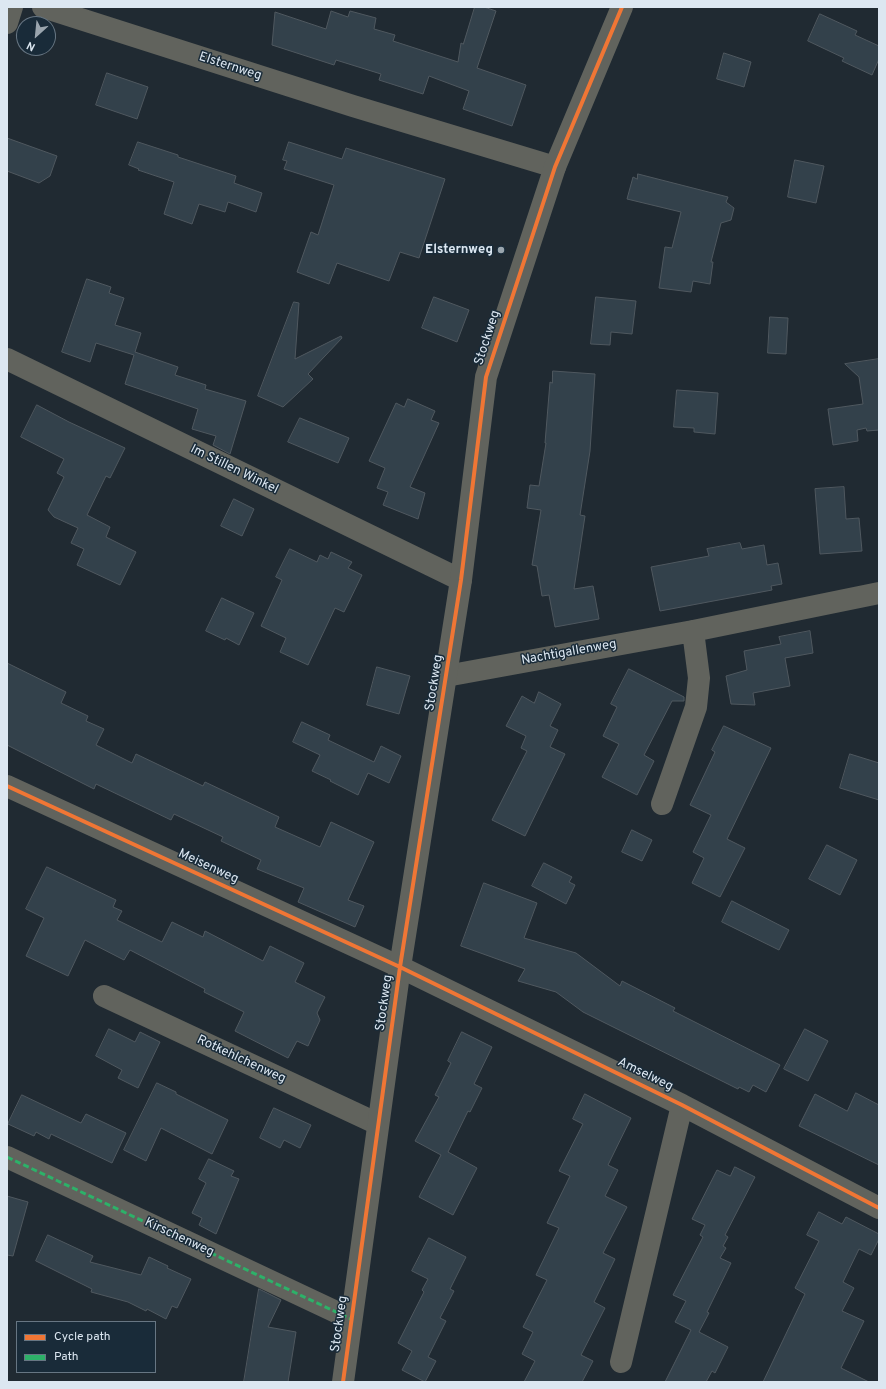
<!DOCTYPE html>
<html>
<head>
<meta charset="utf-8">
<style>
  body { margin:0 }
  #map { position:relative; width:886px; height:1389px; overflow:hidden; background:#202a32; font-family:Overpass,sans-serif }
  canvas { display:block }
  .frame { position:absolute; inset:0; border:8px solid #dce7f1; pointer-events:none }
  .legend { position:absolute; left:16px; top:1321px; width:140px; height:52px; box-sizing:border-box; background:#192b39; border:1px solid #677683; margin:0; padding:5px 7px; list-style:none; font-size:12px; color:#dce7f1 }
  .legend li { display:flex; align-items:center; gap:8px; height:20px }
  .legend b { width:20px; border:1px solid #677683 }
  .north { position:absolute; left:16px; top:16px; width:40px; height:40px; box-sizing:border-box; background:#192b39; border:1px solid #677683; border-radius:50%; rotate:207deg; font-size:11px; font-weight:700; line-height:16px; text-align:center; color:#dce7f1 }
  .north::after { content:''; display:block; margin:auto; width:14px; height:18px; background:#9aa5ae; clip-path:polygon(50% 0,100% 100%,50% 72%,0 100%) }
</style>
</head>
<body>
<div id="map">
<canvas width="886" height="1389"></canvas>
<div class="frame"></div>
<ul class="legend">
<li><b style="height:5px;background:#f07635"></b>Cycle path</li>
<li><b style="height:5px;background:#2db169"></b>Path</li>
</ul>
<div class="north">N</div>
</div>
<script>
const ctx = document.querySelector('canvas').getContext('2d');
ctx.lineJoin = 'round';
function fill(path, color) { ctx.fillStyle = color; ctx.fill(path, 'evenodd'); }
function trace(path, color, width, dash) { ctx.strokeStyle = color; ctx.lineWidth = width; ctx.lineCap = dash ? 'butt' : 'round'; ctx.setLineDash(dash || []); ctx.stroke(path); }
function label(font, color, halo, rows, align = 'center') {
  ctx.font = font + ' Overpass,sans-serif'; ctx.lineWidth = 3; ctx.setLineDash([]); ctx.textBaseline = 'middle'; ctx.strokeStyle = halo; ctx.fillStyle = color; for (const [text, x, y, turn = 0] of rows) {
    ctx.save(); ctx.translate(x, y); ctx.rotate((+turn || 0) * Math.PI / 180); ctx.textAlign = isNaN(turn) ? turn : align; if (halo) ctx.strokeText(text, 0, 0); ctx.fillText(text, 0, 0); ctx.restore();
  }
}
const building = new Path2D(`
  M 475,7 L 484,7 L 496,11 L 477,68 L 526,85 L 512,126 L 463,109 L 469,91 L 429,76 L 423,94 L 379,80 L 381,74 L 336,60 L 334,65 L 272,45 L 275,12 L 326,29 L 331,11 L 348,17 L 350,11 L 376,18 L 374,29 L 395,35 L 393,41 L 458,62 L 461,43 L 463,44 Z
  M 820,14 L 857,31 L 855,35 L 879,46 L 879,59 L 872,75 L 842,61 L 844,58 L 808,41 Z
  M 724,53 L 751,62 L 744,87 L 717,79 Z
  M 107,73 L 148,87 L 137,119 L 96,105 Z
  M 7,138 L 57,156 L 50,176 L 39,183 L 7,171 Z
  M 138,142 L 178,155 L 178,157 L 236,176 L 234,183 L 262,193 L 256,212 L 228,202 L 225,212 L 199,204 L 192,224 L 164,214 L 174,182 L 138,170 L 139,169 L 129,165 Z
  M 289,142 L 342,159 L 346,148 L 445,179 L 419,258 L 400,252 L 389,281 L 337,263 L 329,284 L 297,272 L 311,232 L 318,235 L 334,185 L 284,169 L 287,161 L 283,160 Z
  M 795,160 L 824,166 L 816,203 L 788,197 Z
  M 638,174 L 728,197 L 726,202 L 734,208 L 731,220 L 721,223 L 711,262 L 713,262 L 710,284 L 693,281 L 691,292 L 659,288 L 665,247 L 672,248 L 681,212 L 627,199 L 633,177 L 637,179 Z
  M 87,279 L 111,287 L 109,293 L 124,298 L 115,325 L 141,333 L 135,352 L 178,367 L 175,375 L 206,385 L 205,389 L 246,401 L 230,454 L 213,445 L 216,436 L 192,429 L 198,409 L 125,384 L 134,355 L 96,343 L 90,362 L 62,352 Z
  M 434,297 L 469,310 L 457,342 L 422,328 Z
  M 596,297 L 636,301 L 632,334 L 611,332 L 610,345 L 591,344 Z
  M 294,302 L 299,303 L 295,359 L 341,336 L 342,338 L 308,374 L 313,379 L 283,407 L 258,396 Z
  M 770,317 L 788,318 L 786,354 L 768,353 Z
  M 879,359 L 879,430 L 867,431 L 866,428 L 857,430 L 858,441 L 833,445 L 828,409 L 863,404 L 859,377 L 845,364 Z
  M 553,371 L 595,374 L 590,451 L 580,515 L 585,516 L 574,589 L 593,586 L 599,619 L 555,627 L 549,595 L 542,596 L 537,566 L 532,565 L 541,510 L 527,508 L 530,485 L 539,486 L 546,443 L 545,443 L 550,382 L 552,383 Z
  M 677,390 L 718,393 L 715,434 L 694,432 L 694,428 L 674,427 Z
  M 408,399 L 435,411 L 431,420 L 439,423 L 410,487 L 425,493 L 418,519 L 383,505 L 388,492 L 377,488 L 385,468 L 369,461 L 396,403 L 404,407 Z
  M 37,405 L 69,422 L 125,448 L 110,478 L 106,476 L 87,515 L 110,527 L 106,537 L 136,552 L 120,585 L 77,565 L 84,549 L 71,543 L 78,528 L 54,517 L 48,510 L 64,477 L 57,473 L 64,459 L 21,437 Z
  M 300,418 L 349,438 L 338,463 L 288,442 Z
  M 844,487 L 846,519 L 859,518 L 862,551 L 820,554 L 815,489 Z
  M 234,499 L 254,509 L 242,536 L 221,526 Z
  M 740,543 L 742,549 L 764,545 L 767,565 L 778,563 L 782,584 L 771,586 L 772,590 L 660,611 L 651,567 L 709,556 L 707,549 Z
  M 290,549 L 317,562 L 320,555 L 328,559 L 331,552 L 352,562 L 348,568 L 362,575 L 344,612 L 335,608 L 308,665 L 280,652 L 286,638 L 261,626 L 282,580 L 276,577 Z
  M 222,598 L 254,613 L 239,645 L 226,638 L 225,640 L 206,631 Z
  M 810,631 L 813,653 L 785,658 L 790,686 L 753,693 L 755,705 L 731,704 L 726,676 L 747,670 L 744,651 L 781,644 L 779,637 Z
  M 7,663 L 66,692 L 61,703 L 88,716 L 86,721 L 104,729 L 96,745 L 132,763 L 136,754 L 203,786 L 205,782 L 279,817 L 275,827 L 320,847 L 331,822 L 374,842 L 348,900 L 364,906 L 355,927 L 298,902 L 304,888 L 257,869 L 261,860 L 221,841 L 223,837 L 174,814 L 171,820 L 96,784 L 94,789 L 7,745 Z
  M 377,667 L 410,676 L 399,714 L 367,705 Z
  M 629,669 L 684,697 L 684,701 L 672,701 L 644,755 L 654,761 L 637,795 L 602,777 L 619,744 L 603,736 L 617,707 L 611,704 Z
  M 539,692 L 561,704 L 550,726 L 558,730 L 550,747 L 565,754 L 525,836 L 492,820 L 527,751 L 521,748 L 526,736 L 506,726 L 522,696 L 534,703 Z
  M 302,722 L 330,735 L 328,740 L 374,762 L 381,746 L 401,756 L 389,783 L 368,773 L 358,795 L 330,781 L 331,780 L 312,771 L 320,755 L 293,742 Z
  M 724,726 L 771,748 L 727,839 L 745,848 L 720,897 L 692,883 L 704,858 L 693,852 L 711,815 L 690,805 L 715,752 L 712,750 Z
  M 850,754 L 879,763 L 879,800 L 840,788 Z
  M 632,830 L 652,840 L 642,861 L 622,852 Z
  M 827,845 L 857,860 L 840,895 L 809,879 Z
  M 544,863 L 572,877 L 569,882 L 575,885 L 566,904 L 532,886 Z
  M 47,867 L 116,900 L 113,907 L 122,911 L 117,920 L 162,942 L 172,922 L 203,937 L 205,931 L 263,961 L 270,946 L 304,963 L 295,982 L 325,997 L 317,1013 L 320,1020 L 308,1046 L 297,1041 L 288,1058 L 235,1031 L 244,1012 L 204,992 L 205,989 L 130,950 L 124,960 L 85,940 L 68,976 L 26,956 L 44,918 L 26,909 Z
  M 484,883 L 537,903 L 524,938 L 576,953 L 620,986 L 622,981 L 675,1008 L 673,1011 L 780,1065 L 766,1092 L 753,1085 L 749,1092 L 739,1087 L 738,1089 L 583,1012 L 556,992 L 518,981 L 525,969 L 461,946 Z
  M 732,901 L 789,930 L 779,950 L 722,922 Z
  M 109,1029 L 135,1042 L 140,1032 L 160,1042 L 138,1088 L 118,1078 L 122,1070 L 96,1056 Z
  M 805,1029 L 828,1041 L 808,1081 L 784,1069 Z
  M 462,1032 L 492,1047 L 474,1084 L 482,1088 L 470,1112 L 468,1111 L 448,1152 L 477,1168 L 453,1215 L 419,1197 L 441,1155 L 415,1141 L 439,1097 L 435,1095 L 451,1063 L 448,1061 Z
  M 157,1083 L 176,1092 L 176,1094 L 228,1120 L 212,1154 L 161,1128 L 146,1161 L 124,1150 Z
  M 856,1093 L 879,1105 L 879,1165 L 799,1126 L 815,1094 L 847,1111 Z
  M 585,1094 L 631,1118 L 608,1165 L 618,1170 L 605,1196 L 627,1207 L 603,1253 L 615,1259 L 594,1302 L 605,1308 L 581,1355 L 593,1361 L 582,1382 L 524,1382 L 535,1361 L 522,1354 L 533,1332 L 523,1327 L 547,1280 L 536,1275 L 559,1228 L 547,1223 L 570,1176 L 559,1171 L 583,1124 L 573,1119 Z
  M 22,1095 L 81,1123 L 86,1114 L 126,1133 L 112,1163 L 51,1134 L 49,1139 L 36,1132 L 34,1136 L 8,1124 Z
  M 274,1108 L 311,1125 L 300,1148 L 284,1140 L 280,1148 L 260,1138 Z
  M 209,1159 L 234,1171 L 231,1176 L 239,1179 L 216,1234 L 199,1225 L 202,1218 L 192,1213 L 206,1183 L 199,1179 Z
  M 735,1167 L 755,1177 L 725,1235 L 728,1237 L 723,1246 L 726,1248 L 720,1258 L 731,1263 L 707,1312 L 709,1313 L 699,1332 L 728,1347 L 715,1373 L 712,1371 L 706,1382 L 665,1382 L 691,1330 L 675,1322 L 686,1301 L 673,1295 L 703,1237 L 700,1235 L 705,1225 L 692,1219 L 717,1170 L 730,1176 Z
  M 7,1196 L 28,1202 L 13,1256 L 7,1255 Z
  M 819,1212 L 842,1224 L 846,1217 L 879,1234 L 879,1239 L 871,1255 L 859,1249 L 843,1282 L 854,1288 L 842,1311 L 864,1321 L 841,1368 L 869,1382 L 763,1382 L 805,1294 L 795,1288 L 819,1241 L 807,1235 Z
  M 48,1235 L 93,1256 L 90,1262 L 141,1275 L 149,1257 L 168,1266 L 167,1268 L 191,1279 L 177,1308 L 172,1306 L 166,1319 L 147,1309 L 146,1311 L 128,1302 L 91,1292 L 92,1289 L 36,1261 Z
  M 429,1238 L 466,1257 L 450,1289 L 454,1291 L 440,1318 L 446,1321 L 428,1357 L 436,1361 L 425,1382 L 402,1370 L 412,1351 L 398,1343 L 424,1292 L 422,1290 L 428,1279 L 412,1271 Z
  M 259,1289 L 281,1300 L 268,1327 L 296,1332 L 288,1382 L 244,1382 Z`);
const minor = new Path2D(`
  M 43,7 L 353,106 L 555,167
  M 7,23 L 12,7
  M 7,359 L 461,580
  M 446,676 L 693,631 L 879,593
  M 7,786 L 400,967 L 682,1105 L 879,1208
  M 662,804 L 696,707 L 699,678 L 693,631
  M 104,996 L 378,1124
  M 7,1157 L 351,1319
  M 621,1362 L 682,1105`);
const tertiary = new Path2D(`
  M 343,1382 L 400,967 L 461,580 L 486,377 L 555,167 L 622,7`);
const quiet = new Path2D(`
  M 7,1157 L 351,1319`);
const cycleway = new Path2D(`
  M 7,786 L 400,967 L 682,1105 L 879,1208
  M 343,1382 L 400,967 L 461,580 L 486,377 L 555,167 L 622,7`);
const markers = [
  [501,250,4,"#9aa5ae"]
];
const streetNames = [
  ["Elsternweg",230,67,18],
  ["Stockweg",488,338,-72],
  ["Im Stillen Winkel",234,470,26],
  ["Nachtigallenweg",569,653,-10],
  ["Stockweg",435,683,-81],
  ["Meisenweg",208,867,25],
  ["Stockweg",385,1003,-82],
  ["Rotkehlchenweg",241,1060,25],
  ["Amselweg",645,1075,26],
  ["Kirschenweg",179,1238,25],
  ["Stockweg",340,1324,-82]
];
const poiNames = [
  ["Elsternweg",493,250]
];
fill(building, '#33414b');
trace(building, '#4f585f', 1);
trace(minor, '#61635d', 22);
trace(tertiary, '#61635d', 22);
trace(quiet, '#2db169', 3, [6, 3]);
trace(cycleway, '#f07635', 4);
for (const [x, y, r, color] of markers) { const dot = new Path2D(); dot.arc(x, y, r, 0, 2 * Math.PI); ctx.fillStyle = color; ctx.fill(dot); trace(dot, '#192b39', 1.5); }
label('13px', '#dce7f1', '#192b39', streetNames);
label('bold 13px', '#dce7f1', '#192b39', poiNames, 'right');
</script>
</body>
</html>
